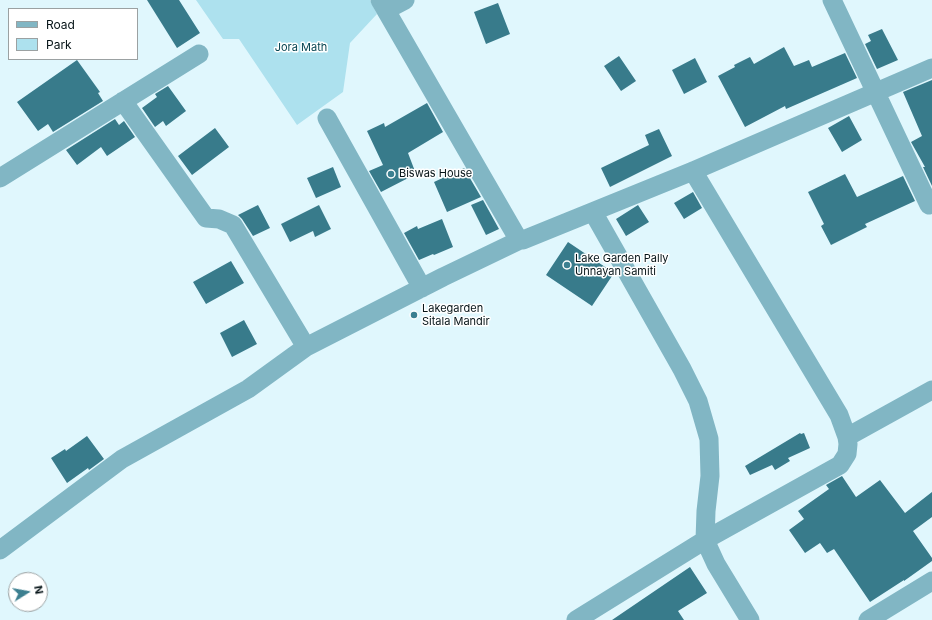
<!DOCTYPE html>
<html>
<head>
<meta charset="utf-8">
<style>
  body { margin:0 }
  #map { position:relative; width:932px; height:620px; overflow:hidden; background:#e0f7fd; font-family:Inter,sans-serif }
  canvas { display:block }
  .legend { position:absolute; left:8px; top:8px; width:130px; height:52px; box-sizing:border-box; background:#fff; border:1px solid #9ba1a2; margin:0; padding:5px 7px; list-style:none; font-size:12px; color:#051317 }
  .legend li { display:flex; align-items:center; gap:8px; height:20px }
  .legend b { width:20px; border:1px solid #9ba1a2 }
  .north { position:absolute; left:8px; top:572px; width:40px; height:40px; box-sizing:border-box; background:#fff; border:1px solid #9ba1a2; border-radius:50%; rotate:79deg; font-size:11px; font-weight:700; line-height:16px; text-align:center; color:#051317 }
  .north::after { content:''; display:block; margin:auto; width:14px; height:18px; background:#3c7f90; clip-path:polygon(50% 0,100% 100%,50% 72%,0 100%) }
</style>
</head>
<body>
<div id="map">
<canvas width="932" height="620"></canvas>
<ul class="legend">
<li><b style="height:5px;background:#81b6c4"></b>Road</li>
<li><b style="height:11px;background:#ade1ee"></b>Park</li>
</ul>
<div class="north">N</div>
</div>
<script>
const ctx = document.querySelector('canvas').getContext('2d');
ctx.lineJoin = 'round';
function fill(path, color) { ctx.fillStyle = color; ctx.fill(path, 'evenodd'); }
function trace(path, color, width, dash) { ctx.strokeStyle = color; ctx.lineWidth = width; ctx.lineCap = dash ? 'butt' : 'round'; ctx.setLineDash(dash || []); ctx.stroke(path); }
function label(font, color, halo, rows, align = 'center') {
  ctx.font = font + ' Inter,sans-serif'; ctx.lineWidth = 3; ctx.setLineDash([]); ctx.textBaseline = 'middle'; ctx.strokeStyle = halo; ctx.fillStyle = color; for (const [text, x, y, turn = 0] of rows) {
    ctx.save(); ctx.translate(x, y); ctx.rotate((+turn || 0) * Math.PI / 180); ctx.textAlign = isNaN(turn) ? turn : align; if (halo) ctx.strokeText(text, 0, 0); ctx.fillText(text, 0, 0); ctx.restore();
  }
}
const green = new Path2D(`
  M 196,0 L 370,0 L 377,14 L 350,43 L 343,92 L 297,125 L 239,39 L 223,39 Z`);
const building = new Path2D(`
  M 147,0 L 179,0 L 200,33 L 177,48 Z
  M 498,3 L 510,34 L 486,44 L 474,12 Z
  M 882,29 L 898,60 L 877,69 L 865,44 L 871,41 L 868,35 Z
  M 784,47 L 794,66 L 809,60 L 812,67 L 845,53 L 857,78 L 786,109 L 785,106 L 745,127 L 718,76 L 735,67 L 734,65 L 750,57 L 754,64 Z
  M 619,56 L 636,81 L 621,91 L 604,66 Z
  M 695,58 L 707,82 L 684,94 L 672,70 Z
  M 77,60 L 100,92 L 98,93 L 103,101 L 53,132 L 48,124 L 38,131 L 17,102 Z
  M 932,80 L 932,186 L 923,167 L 925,167 L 911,142 L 922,136 L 903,92 Z
  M 168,86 L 186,111 L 166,126 L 163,121 L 155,127 L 142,108 L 157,97 L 155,94 Z
  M 427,103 L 443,132 L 408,153 L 416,174 L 381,192 L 369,171 L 383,165 L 367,131 L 384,123 L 385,127 Z
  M 849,116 L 862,140 L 842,152 L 828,128 Z
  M 115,119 L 119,125 L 124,121 L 135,137 L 107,156 L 101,147 L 77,165 L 66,150 Z
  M 215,128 L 229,147 L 192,175 L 178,156 Z
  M 659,129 L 672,156 L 610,187 L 601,168 L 649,145 L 645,135 Z
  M 333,167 L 341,187 L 316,198 L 307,178 Z
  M 464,168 L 481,197 L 447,212 L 434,182 Z
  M 845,174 L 857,197 L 903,176 L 915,201 L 865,224 L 867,227 L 831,245 L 821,226 L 824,224 L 808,192 Z
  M 693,192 L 702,208 L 684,219 L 674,203 Z
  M 483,200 L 499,229 L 486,235 L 471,205 Z
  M 258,205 L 270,228 L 253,236 L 242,219 L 238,215 Z
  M 319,205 L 331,229 L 315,237 L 313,231 L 290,242 L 281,224 Z
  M 638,205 L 649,222 L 626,236 L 616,219 Z
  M 442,219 L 453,247 L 434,255 L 433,254 L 419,260 L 404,233 L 417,226 L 418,229 Z
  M 568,242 L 614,273 L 592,306 L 546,275 Z
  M 231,261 L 244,283 L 206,304 L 193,282 Z
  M 244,320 L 257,344 L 232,357 L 220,333 Z
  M 800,433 L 801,434 L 804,433 L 810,448 L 788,458 L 790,461 L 775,470 L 772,465 L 750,475 L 745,466 Z
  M 87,436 L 104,459 L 89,470 L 88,468 L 67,483 L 51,458 L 65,449 L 66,451 Z
  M 842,476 L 856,497 L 880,480 L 905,513 L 932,492 L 932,517 L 913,531 L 932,558 L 932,561 L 904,581 L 904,580 L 870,602 L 834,549 L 827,553 L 820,543 L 805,553 L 789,530 L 804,519 L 798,511 L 829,489 L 826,485 Z
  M 690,567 L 707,593 L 678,611 L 684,620 L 612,620 Z`);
const street = new Path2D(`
  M 380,0 L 517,237 L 519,239 L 523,240 L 693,171 L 932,68
  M 832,0 L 929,205
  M 386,10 L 405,0
  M 123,101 L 206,218 L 219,219 L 233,225 L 306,347
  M 327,118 L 422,288
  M 0,178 L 199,54
  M 593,212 L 682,369 L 698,401 L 709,439 L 710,476 L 706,511 L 705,540 L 716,564 L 750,620
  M 847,437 L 932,390
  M 0,550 L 122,459 L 248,389 L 306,347 L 443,277 L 520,240
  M 576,620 L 705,540 L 840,465 L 847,454 L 848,444 L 847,437 L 839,415 L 693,171
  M 868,620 L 932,581`);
const markers = [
  [391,174,4,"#3c7f90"],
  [567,265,4,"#3c7f90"],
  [414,315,4,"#3c7f90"]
];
const parkNames = [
  ["Jora Math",301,48]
];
const poiNames = [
  ["Biswas House",399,174],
  ["Lake Garden Pally",575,259],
  ["Unnayan Samiti",575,272],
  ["Lakegarden",422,309],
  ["Sitala Mandir",422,322]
];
fill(green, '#ade1ee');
fill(building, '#387b8b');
trace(street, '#81b6c4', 19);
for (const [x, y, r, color] of markers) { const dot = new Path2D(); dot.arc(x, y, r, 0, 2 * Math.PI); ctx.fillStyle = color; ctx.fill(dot); trace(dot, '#fff', 1.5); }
label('11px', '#074552', '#fff', parkNames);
label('11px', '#051317', '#fff', poiNames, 'left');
</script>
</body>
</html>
